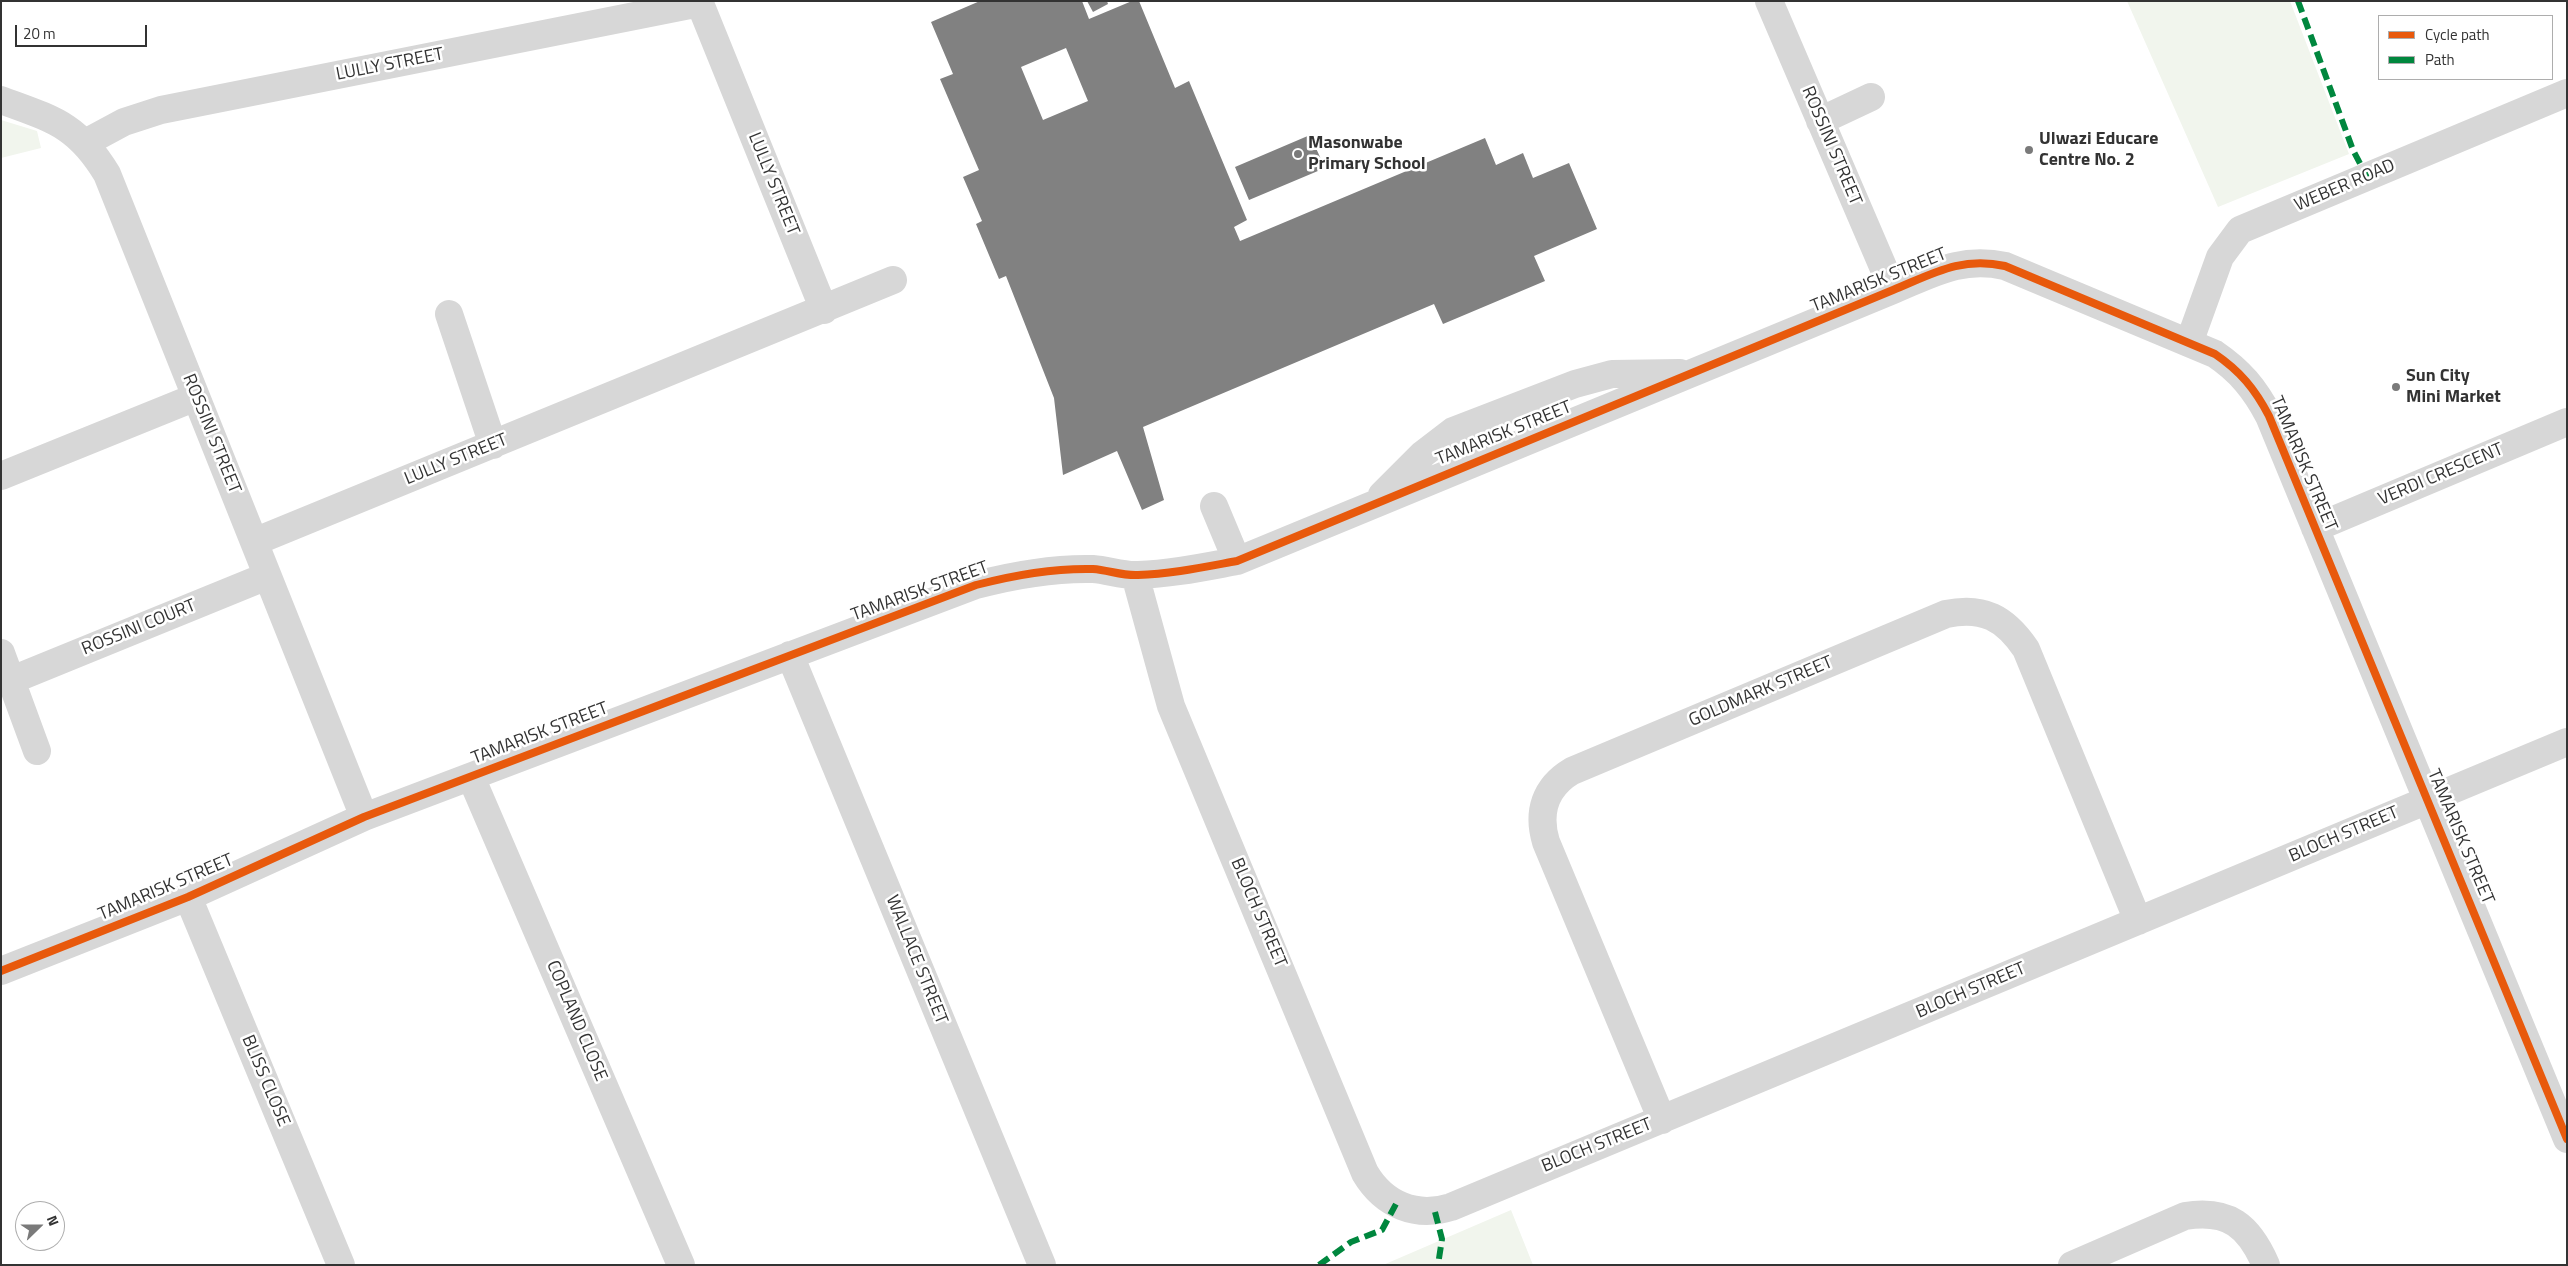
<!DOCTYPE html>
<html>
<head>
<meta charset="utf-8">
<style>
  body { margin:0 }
  #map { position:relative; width:2568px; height:1266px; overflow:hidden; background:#fff; font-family:"Titillium Web",sans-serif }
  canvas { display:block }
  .frame { position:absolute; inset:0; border:2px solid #333; pointer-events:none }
  .legend { position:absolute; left:2378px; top:15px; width:175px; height:65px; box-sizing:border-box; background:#fff; border:1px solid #adadad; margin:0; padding:6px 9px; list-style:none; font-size:15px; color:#333 }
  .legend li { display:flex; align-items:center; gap:10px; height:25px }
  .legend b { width:25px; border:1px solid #adadad }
  .north { position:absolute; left:15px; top:1201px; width:50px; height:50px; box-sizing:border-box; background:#fff; border:1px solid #adadad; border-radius:50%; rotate:68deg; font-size:14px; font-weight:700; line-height:20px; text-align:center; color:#333 }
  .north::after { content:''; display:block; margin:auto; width:18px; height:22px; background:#7a7a7a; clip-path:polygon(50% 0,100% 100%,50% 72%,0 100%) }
  .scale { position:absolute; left:15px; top:25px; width:132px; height:22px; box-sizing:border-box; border:2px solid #333; border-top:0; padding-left:6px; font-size:15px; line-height:18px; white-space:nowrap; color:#333; -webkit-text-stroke:4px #fff; paint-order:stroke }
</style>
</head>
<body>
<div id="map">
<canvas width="2568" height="1266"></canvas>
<div class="frame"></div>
<ul class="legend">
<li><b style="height:6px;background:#e8590c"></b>Cycle path</li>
<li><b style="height:6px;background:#00873e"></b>Path</li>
</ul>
<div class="north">N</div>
<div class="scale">20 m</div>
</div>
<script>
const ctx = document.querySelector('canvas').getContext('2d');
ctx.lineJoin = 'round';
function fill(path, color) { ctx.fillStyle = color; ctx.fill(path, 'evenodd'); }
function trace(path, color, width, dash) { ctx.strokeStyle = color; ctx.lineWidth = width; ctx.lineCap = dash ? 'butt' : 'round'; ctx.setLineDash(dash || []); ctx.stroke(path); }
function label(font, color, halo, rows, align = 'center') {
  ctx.font = font + ' "Titillium Web",sans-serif'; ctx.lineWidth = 5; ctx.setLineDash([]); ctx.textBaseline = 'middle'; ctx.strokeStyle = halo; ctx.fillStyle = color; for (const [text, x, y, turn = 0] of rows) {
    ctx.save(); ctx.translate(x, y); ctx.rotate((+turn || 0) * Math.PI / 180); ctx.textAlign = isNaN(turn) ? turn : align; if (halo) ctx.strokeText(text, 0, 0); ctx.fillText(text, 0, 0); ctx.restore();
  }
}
const green = new Path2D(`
  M 2127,1 L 2290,1 L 2349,154 L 2218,207 Z
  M 1,120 L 37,131 L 41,148 L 1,158 Z
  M 1511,1210 L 1533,1265 L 1383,1265 Z`);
const building = new Path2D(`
  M 980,1 L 1082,1 L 1089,19 L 1132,1 L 1139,1 L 1175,88 L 1189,81 L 1247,220 L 1234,227 L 1240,241 L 1485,138 L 1496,165 L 1523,153 L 1533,178 L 1569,163 L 1597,229 L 1534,256 L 1545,281 L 1443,324 L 1434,304 L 1143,427 L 1164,500 L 1142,510 L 1117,451 L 1063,475 L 1054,398 L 1006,276 L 999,279 L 976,224 L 982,221 L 963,177 L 979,170 L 940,79 L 953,74 L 931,22 ZM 1066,48 L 1088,101 L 1043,120 L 1021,67 Z
  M 1087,1 L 1107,1 L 1108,4 L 1093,12 Z
  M 1310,135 L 1325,168 L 1249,200 L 1235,167 Z`);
const minor = new Path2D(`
  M 699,1 L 824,310
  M 1769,1 L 1893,290
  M 1,100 C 52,119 77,124 107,174 L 364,817
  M 1820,121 L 1871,97
  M 85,143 L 124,122 L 161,110 L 700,3
  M 449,314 L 493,445
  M 2189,343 L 2220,257 L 2240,230 L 2567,93
  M 1,476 L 196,397
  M 1382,495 L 1423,454 L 1453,431 L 1575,384 L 1612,374 L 1680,373
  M 1214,506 L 1237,561
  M 2315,528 L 2567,422
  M 254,542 L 893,280
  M 1135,575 L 1171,706 L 1365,1173 C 1384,1205 1416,1218 1451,1207 L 2567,742
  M 1,653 L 37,751
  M 790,655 L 1042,1265
  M 12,680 L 267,576
  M 471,777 L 681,1265
  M 188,897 L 341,1265
  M 1,971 L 188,897 L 364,817 L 976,585 C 1014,575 1052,568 1093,569 C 1108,570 1123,576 1138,575 C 1171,574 1204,567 1237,561 L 1893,290 C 1932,274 1961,256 2005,266 L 2215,354 C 2240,371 2255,389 2269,416 L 2567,1139
  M 1662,1120 L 1546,842 C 1537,812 1545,787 1572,771 L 1946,614 C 1983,606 2005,618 2026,649 L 2138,921
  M 2072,1265 L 2185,1216 C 2229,1209 2249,1226 2266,1265`);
const quiet = new Path2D(`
  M 2298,1 L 2353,150 L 2367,177
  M 1435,1212 L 1442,1239 L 1438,1265
  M 1319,1265 L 1351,1242 L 1382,1230 L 1396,1204`);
const cycleway = new Path2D(`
  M 1,971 L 188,897 L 364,817 L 976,585 C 1014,575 1052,568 1093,569 C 1108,570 1123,576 1138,575 C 1171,574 1204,567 1237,561 L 1893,290 C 1932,274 1961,256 2005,266 L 2215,354 C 2240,371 2255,389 2269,416 L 2567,1139`);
const markers = [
  [2029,150,5,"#7a7a7a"],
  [1298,154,5,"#7a7a7a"],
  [2396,387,5,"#7a7a7a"]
];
const streetNames = [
  ["LULLY STREET",390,65,-11],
  ["ROSSINI STREET",1831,146,67],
  ["LULLY STREET",773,184,68],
  ["WEBER ROAD",2345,186,-23],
  ["TAMARISK STREET",1879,281,-22],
  ["ROSSINI STREET",211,434,68],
  ["TAMARISK STREET",1504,434,-22],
  ["LULLY STREET",456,460,-22],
  ["TAMARISK STREET",2303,464,67],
  ["VERDI CRESCENT",2441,475,-23],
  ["TAMARISK STREET",920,592,-20],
  ["ROSSINI COURT",139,628,-22],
  ["GOLDMARK STREET",1761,692,-23],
  ["TAMARISK STREET",540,734,-21],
  ["BLOCH STREET",2344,835,-23],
  ["TAMARISK STREET",2460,837,67],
  ["TAMARISK STREET",166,888,-23],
  ["BLOCH STREET",1258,913,67],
  ["WALLACE STREET",916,960,68],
  ["BLOCH STREET",1971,991,-23],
  ["COPLAND CLOSE",576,1021,67],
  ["BLISS CLOSE",265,1081,67],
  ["BLOCH STREET",1597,1146,-22]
];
const poiNames = [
  ["Ulwazi Educare",2039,140],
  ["Centre No. 2",2039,161],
  ["Masonwabe",1308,144],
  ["Primary School",1308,165],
  ["Sun City",2406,377],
  ["Mini Market",2406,398]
];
fill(green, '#f1f5ed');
fill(building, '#818181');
trace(minor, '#d7d7d7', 28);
trace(quiet, '#00873e', 6, [12, 6]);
trace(cycleway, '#e8590c', 8);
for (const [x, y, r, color] of markers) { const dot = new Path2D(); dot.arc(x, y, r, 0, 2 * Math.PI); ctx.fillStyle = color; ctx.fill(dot); trace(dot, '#fff', 2); }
label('18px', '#333', '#fff', streetNames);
label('bold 18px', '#333', '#fff', poiNames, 'left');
</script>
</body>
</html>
